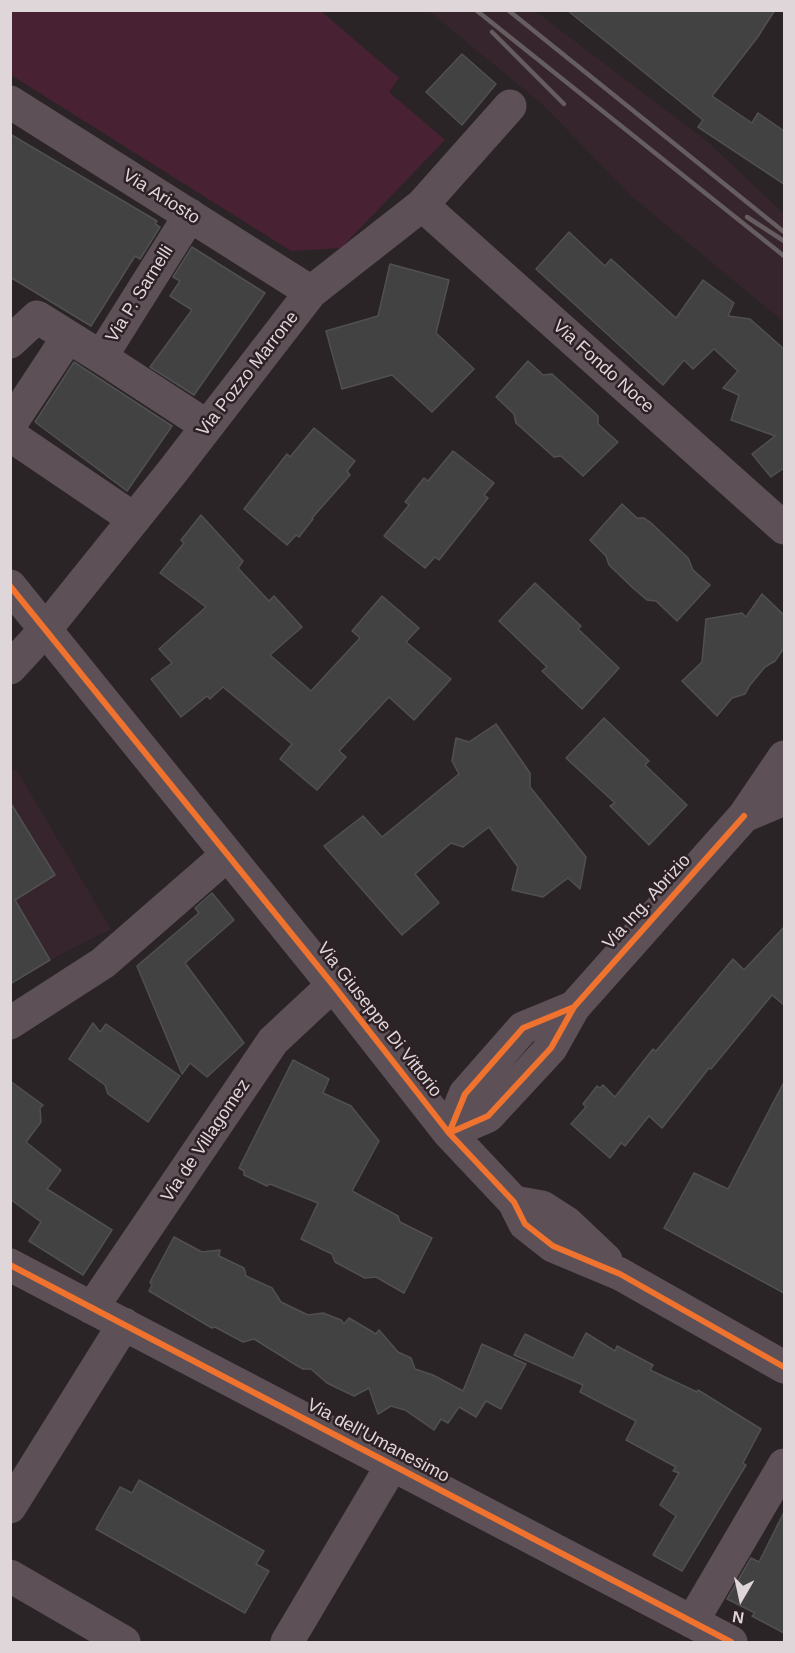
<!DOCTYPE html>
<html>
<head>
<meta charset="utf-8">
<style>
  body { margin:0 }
  #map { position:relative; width:795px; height:1653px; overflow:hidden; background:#2b2427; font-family:Helvetica,sans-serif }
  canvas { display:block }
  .frame { position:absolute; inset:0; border:12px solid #dfd6d9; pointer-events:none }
  .north { position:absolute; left:711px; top:1569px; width:60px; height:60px; -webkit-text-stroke:4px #2e2126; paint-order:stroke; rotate:189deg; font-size:16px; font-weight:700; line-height:24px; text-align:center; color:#dfd6d9 }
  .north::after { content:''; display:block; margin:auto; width:21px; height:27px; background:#dfd6d9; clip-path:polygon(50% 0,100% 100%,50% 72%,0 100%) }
</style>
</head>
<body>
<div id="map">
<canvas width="795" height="1653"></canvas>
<div class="frame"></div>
<div class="north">N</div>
</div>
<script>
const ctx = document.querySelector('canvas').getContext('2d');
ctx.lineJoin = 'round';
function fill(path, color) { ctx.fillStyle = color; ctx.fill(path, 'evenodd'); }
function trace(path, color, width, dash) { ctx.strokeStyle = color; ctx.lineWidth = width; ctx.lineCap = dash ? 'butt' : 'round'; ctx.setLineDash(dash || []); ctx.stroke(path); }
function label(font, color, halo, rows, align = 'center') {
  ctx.font = font + ' Helvetica,sans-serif'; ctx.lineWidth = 5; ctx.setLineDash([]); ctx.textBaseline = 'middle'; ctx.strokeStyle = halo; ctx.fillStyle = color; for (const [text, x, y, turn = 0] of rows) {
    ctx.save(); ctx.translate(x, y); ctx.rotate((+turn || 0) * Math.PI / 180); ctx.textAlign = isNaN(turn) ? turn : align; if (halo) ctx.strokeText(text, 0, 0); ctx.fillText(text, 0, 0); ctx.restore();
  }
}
const built = new Path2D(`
  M 429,11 L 535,11 L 708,142 L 784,214 L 784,322 L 631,196 L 543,105 Z
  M 11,770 L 17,771 L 111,929 L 50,960 L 11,984 Z`);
const green = new Path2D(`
  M 10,11 L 321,11 L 399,78 L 389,92 L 445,140 L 341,248 L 291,251 L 11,75 Z`);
const building = new Path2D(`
  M 567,10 L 775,10 L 757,38 L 712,96 L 752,123 L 758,113 L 784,131 L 784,184 L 698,127 L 703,120 Z
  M 462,54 L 496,84 L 462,125 L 426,92 Z
  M 10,134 L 157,221 L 155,224 L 160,227 L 140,259 L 135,256 L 91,326 L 10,277 Z
  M 569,232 L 605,266 L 611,259 L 676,318 L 703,280 L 734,303 L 728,316 L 750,319 L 784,349 L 784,468 L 771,477 L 752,454 L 775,436 L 731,420 L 739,395 L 723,388 L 738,371 L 714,349 L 693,369 L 684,360 L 663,385 L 536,269 Z
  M 192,247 L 265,293 L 194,395 L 150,367 L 192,310 L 170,296 L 180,281 L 173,277 Z
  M 390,264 L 449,280 L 436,333 L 474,369 L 432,412 L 392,375 L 342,389 L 326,331 L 378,316 Z
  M 528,361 L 543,375 L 552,374 L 593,411 L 598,416 L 598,424 L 618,442 L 583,476 L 561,456 L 554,457 L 516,423 L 514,414 L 496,397 Z
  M 74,362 L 172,426 L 127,491 L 35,422 Z
  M 314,428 L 355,461 L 347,471 L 350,475 L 312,518 L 313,519 L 299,537 L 296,535 L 287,545 L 244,509 L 287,454 L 290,457 Z
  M 453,451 L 494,483 L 484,495 L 488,498 L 439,560 L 435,557 L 425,568 L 384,536 L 409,505 L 405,502 L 424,478 L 428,481 Z
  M 622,504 L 637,518 L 644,518 L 650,522 L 688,558 L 693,570 L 710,585 L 677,621 L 656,601 L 647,600 L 633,588 L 609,565 L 606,556 L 590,540 Z
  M 201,515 L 243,561 L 238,568 L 269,601 L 274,596 L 302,627 L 270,655 L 311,691 L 360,638 L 352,631 L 382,596 L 419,628 L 406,642 L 451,679 L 414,720 L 389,697 L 339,751 L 346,757 L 317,790 L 280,759 L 292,744 L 223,687 L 210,699 L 207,696 L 181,717 L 151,679 L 172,663 L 159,649 L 206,607 L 160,573 L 184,543 L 181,540 Z
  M 535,583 L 581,626 L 578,629 L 619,668 L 582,709 L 542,671 L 547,667 L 499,621 Z
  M 762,594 L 784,615 L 784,648 L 775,661 L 765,667 L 750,685 L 745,694 L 732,698 L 717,716 L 682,681 L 702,662 L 706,619 L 742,613 L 746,617 Z
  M 604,718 L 649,761 L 645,765 L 687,805 L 649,845 L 610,806 L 615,803 L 566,758 Z
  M 496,724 L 530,773 L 530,787 L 586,857 L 580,889 L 568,878 L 543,897 L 512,890 L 518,867 L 489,827 L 463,847 L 451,843 L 415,874 L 439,903 L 402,935 L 324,846 L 363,816 L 382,837 L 459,774 L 452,761 L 456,738 L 469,742 Z
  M 10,802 L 55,875 L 15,900 L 50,960 L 10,984 Z
  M 212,893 L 234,920 L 185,963 L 244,1043 L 207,1077 L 190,1063 L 182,1074 L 137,966 L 199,913 L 195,908 Z
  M 784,927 L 784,1005 L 772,995 L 711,1069 L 709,1068 L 662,1128 L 649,1116 L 625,1146 L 621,1143 L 610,1158 L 571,1124 L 586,1107 L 583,1104 L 597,1086 L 600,1088 L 603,1085 L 615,1097 L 653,1049 L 656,1051 L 733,959 L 744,970 Z
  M 93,1023 L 100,1032 L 106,1024 L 180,1076 L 148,1122 L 108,1094 L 105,1085 L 69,1059 Z
  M 293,1060 L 329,1079 L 323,1093 L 351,1106 L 379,1141 L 352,1191 L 398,1216 L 400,1222 L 432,1238 L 404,1293 L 376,1277 L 365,1278 L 335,1262 L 332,1254 L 301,1239 L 318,1203 L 270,1184 L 267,1186 L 244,1175 L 244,1171 L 239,1168 Z
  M 10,1081 L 43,1105 L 40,1108 L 41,1122 L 26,1142 L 61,1170 L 47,1189 L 112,1230 L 83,1275 L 29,1241 L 41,1222 L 10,1199 Z
  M 784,1082 L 784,1293 L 664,1228 L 694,1173 L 728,1189 Z
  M 174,1237 L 202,1252 L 220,1250 L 219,1256 L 244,1268 L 246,1276 L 272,1288 L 281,1302 L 308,1315 L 323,1313 L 341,1320 L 344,1324 L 349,1318 L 376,1334 L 379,1330 L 398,1352 L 411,1358 L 415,1369 L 433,1375 L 463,1391 L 482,1344 L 526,1364 L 501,1409 L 486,1401 L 476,1417 L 459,1407 L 448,1423 L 441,1419 L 434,1430 L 405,1410 L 391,1406 L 378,1414 L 369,1388 L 354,1396 L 327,1383 L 311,1369 L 303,1369 L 296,1365 L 254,1339 L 243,1342 L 215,1327 L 212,1328 L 149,1291 L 152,1285 L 150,1282 Z
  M 586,1333 L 615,1351 L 617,1346 L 653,1365 L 650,1370 L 697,1392 L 698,1390 L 761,1429 L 743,1463 L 746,1465 L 682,1571 L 653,1555 L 676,1516 L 660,1505 L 679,1473 L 673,1471 L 676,1467 L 626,1440 L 636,1421 L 580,1392 L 583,1385 L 514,1355 L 525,1334 L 573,1358 Z
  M 139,1480 L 264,1551 L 256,1564 L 269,1571 L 245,1613 L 96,1529 L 120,1487 L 132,1493 Z
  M 784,1512 L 784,1633 L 752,1616 L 755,1613 L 727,1599 L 751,1558 L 759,1562 Z`);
const minor = new Path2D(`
  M 10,102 L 311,292
  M 422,205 L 784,528
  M 190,215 L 101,357 L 207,426
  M 10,342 L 37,317 L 101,357
  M 10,425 L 68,337
  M 10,435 L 134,519
  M 10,668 L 45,630 L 172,472 L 311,292 L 422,205 L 510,106
  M 10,1023 L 103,963 L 227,855
  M 10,1265 L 731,1642
  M 92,1308 L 273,1041 L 333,985
  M 10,1507 L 124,1324
  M 10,1576 L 124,1642
  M 692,1622 L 784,1465
  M 287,1642 L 392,1465`);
const tertiary = new Path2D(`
  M 10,586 L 333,985 L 449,1133 L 514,1202 L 525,1224 L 553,1246 L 620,1274 L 784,1367
  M 784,757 L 744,816 L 784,799
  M 449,1133 L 488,1116 L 551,1048 L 574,1007 L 744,816
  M 449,1133 L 465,1094 L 523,1028 L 574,1007
  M 514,1202 L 542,1207 L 567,1223 L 606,1260`);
const rail = new Path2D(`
  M 476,10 L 784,256
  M 508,10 L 784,232
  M 492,32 L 564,104
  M 747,217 L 784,241`);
const cycleway = new Path2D(`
  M 10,586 L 333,985 L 449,1133 L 514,1202 L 525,1224 L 553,1246 L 620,1274 L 784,1367
  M 449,1133 L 488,1116 L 551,1048 L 574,1007 L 744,816
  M 449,1133 L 465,1094 L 523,1028 L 574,1007
  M 10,1265 L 731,1642`);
const streetNames = [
  ["Via Ariosto",161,197,32],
  ["Via P. Sarnelli",140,294,-58],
  ["Via Fondo Noce",603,367,42],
  ["Via Pozzo Marrone",248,374,-52],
  ["Via Ing. Abrizio",647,902,-48],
  ["Via Giuseppe Di Vittorio",379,1020,52],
  ["Via de Villagomez",206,1141,-56],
  ["Via dell'Umanesimo",378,1441,28]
];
fill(built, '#36252c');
fill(green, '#482133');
fill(building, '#424243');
trace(building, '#515051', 1.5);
trace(minor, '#5d5157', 33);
trace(tertiary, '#5d5157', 33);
trace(rail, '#665d61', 4.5);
trace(cycleway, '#ef722f', 6);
label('18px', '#dfd6d9', '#2e2126', streetNames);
</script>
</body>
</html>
